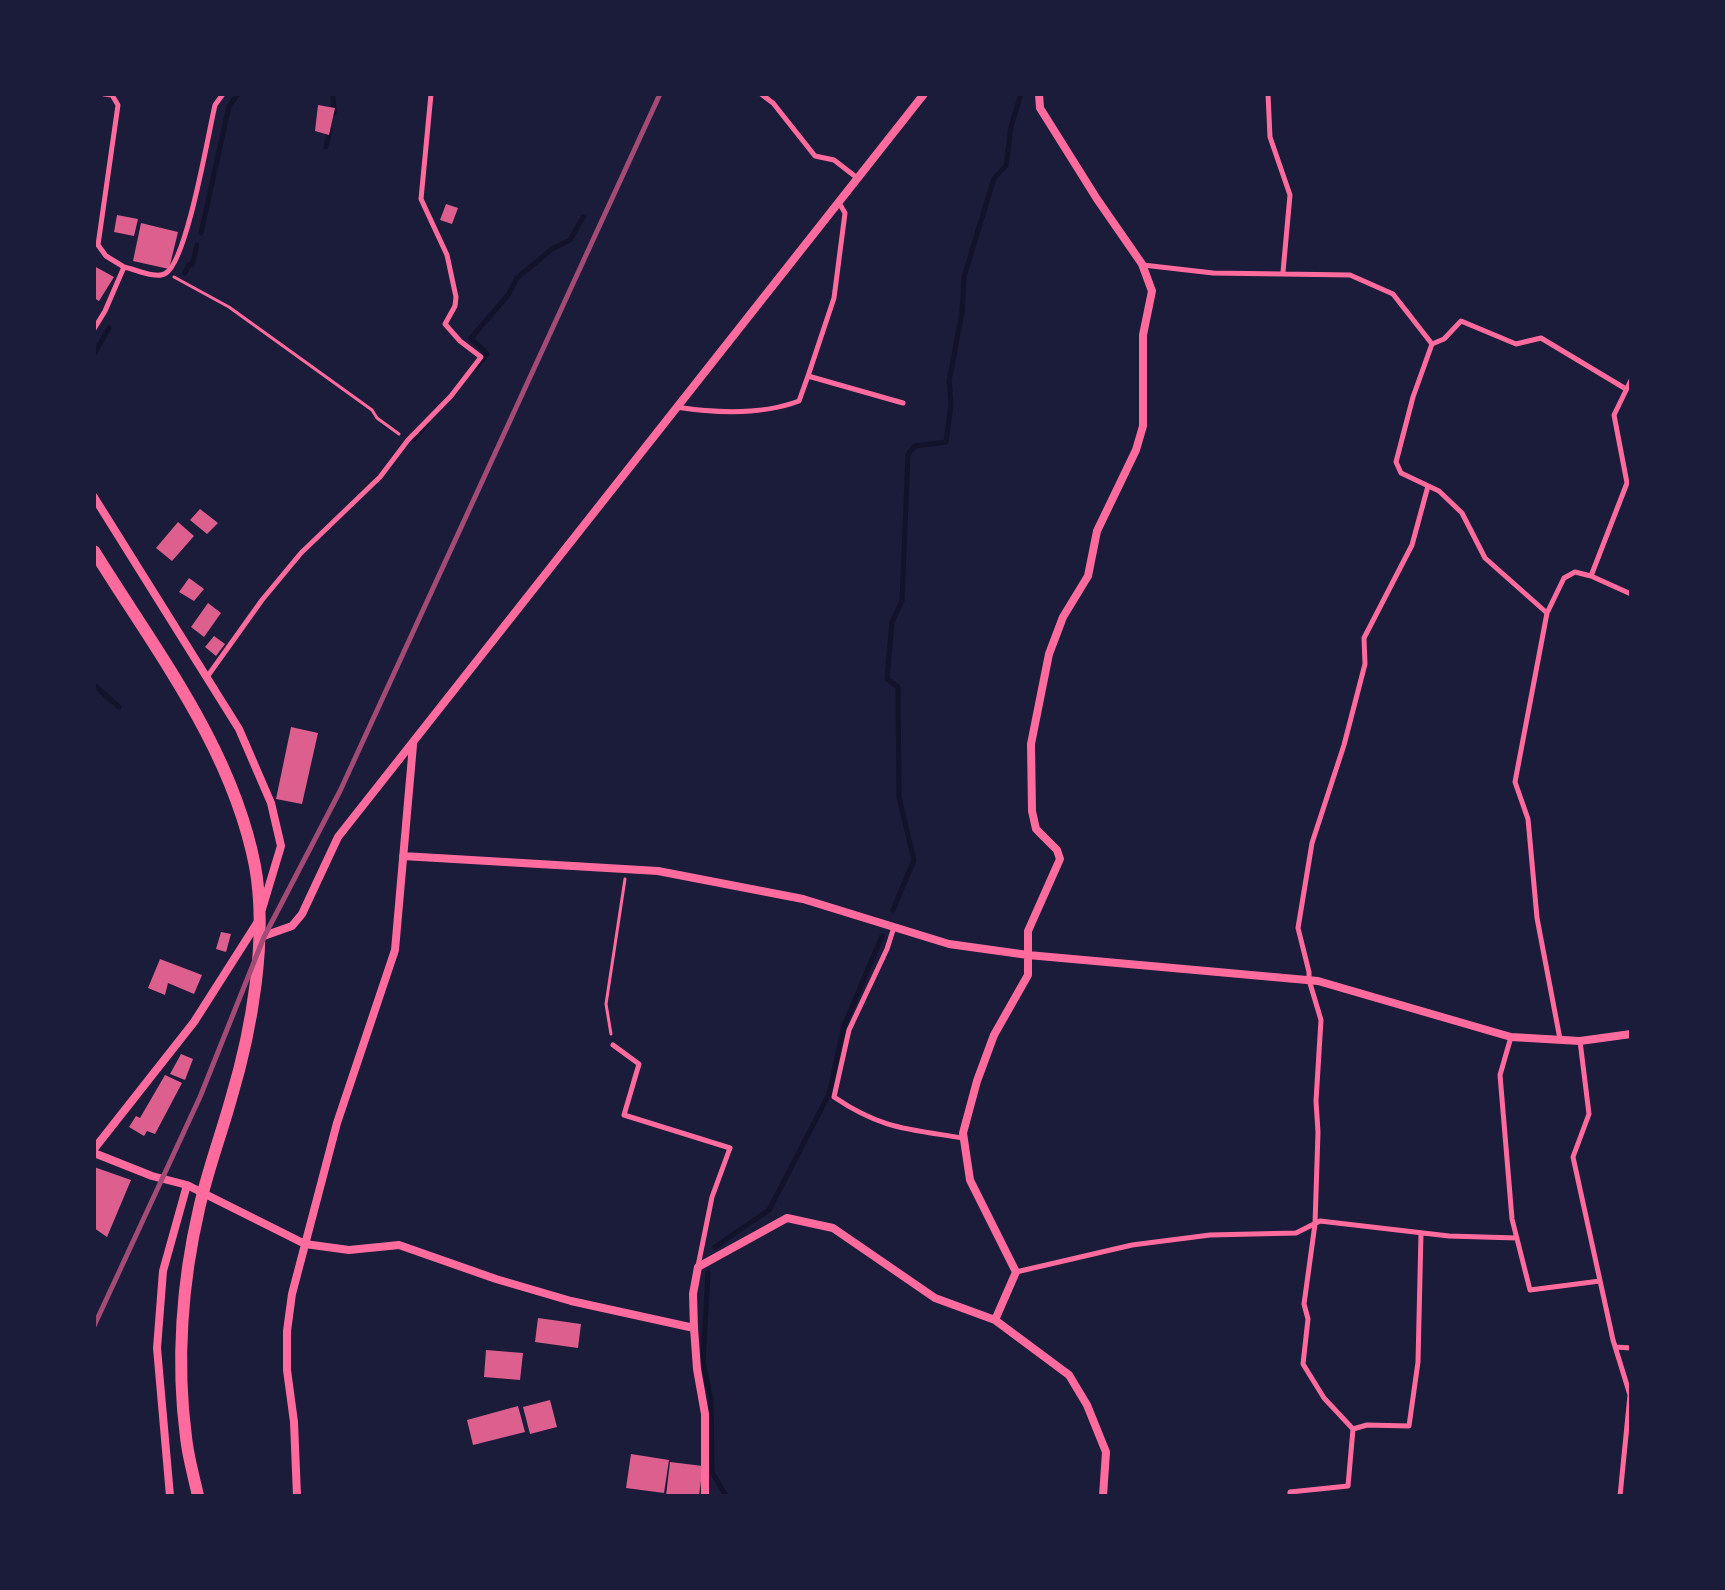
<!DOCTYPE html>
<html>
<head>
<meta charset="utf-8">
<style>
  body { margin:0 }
  #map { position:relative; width:1725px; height:1590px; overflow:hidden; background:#1b1b3a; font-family:"Public Sans",sans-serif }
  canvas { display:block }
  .frame { position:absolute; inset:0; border:96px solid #1b1b3a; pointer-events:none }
</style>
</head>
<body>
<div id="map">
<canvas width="1725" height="1590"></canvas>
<div class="frame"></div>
</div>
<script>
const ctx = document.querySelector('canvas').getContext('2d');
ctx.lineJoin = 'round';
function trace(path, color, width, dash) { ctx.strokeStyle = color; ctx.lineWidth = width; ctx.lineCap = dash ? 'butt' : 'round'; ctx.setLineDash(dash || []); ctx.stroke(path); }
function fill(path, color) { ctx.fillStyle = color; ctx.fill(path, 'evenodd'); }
const stream = new Path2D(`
  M 333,94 L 334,113
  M 326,147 L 330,130
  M 201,233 L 229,106 L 238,94
  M 185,273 L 189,265 L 192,265 L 197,245
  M 94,354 L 109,328
  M 474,369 L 487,354 L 471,338 L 508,295 L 517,278 L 552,249 L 570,240 L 583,217
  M 414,439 L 428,422
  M 94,685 L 119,707
  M 893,910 L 914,860 L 899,797 L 898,687 L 887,679 L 892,622 L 902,601 L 908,454 L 915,446 L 946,442 L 951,405 L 949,381 L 962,313 L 964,277 L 994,178 L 1006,166 L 1011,127 L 1021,94
  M 715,1247 L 769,1210 L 829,1094 L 844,1026 L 882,936
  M 708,1273 L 703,1362 L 711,1400 L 712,1472 L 726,1496`);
const building = new Path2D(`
  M 318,105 L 335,108 L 329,135 L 315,131 Z
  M 446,204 L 458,208 L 452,224 L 440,220 Z
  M 117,215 L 138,219 L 134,236 L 114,232 Z
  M 141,223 L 178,232 L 169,269 L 133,261 Z
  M 94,266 L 114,277 L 99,301 L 94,298 Z
  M 200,509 L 218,523 L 207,534 L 190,520 Z
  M 178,522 L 194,536 L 172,561 L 156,548 Z
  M 189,578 L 204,589 L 194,601 L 179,592 Z
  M 208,603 L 221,613 L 204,637 L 191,627 Z
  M 214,636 L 225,644 L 216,656 L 205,647 Z
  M 291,727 L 318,733 L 302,804 L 276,799 Z
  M 221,932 L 231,934 L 226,952 L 216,949 Z
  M 160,959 L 202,975 L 194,994 L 168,983 L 165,995 L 148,988 Z
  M 181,1054 L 193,1059 L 185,1080 L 170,1074 Z
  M 165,1075 L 182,1083 L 155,1134 L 147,1131 L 144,1136 L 129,1127 L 136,1116 L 140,1118 Z
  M 94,1167 L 131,1180 L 107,1237 L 94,1228 Z
  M 538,1318 L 581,1324 L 578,1348 L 535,1342 Z
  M 486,1350 L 523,1353 L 520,1380 L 484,1377 Z
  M 550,1400 L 557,1427 L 530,1434 L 523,1407 Z
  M 518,1406 L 525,1432 L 473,1445 L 467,1420 Z
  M 631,1454 L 669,1460 L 664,1493 L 626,1488 Z
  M 670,1462 L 703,1466 L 699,1496 L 666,1496 Z`);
const path = new Path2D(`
  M 174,277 L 229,307 L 372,410 L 377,418 L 399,434
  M 611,1034 L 606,1004 L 625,879`);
const service = new Path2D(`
  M 104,94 L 112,95 L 118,105 L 98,245 L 106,256 L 124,267
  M 761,94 L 773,103 L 815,156 L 834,160 L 856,177
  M 1268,94 L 1270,137 L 1290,195 L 1283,272
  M 838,201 L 845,213 L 834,298 L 808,376 L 903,403
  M 1143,265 L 1213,273 L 1350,275 L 1393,294 L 1432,344 L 1413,397 L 1396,462 L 1401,473 L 1439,491 L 1462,513 L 1485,558 L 1547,613
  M 94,329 L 105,311 L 124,267 C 135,269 157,280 166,273 C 187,260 208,135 215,105 L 223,94
  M 1432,344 L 1444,339 L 1461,321 L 1516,344 L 1541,338 L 1626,389
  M 676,407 C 715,413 762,415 799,401 L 808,376
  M 1591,576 L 1631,594
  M 207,677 L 262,600 L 301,553 L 380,477 L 408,440 L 451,396 L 481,357 L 460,341 L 445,324 L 455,306 L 456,297 L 447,255 L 421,199 L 431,94
  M 894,927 L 887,949 L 849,1030 L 834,1097 C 881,1129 908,1129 963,1138
  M 1511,1037 L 1500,1075 L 1512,1219 L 1530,1290 L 1600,1281
  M 1560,1039 L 1537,918 L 1528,819 L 1515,782 L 1547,613 L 1564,578 L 1575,572 L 1591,576 L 1627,483 L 1614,415 L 1631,380
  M 1580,1041 L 1589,1114 L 1573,1157 L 1613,1340 L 1630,1395 L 1620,1496
  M 613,1045 L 639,1064 L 624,1115 L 730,1148 L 712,1197 L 698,1266
  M 1016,1272 L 1132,1245 L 1210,1235 L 1296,1233 L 1320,1221 L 1449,1236 L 1517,1238
  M 1615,1347 L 1631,1348
  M 1353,1429 L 1367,1425 L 1409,1426 L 1418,1362 L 1421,1233
  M 1290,1496 L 1290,1492 L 1348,1486 L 1353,1429 L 1324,1398 L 1303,1364 L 1308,1319 L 1304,1304 L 1315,1224 L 1318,1132 L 1316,1101 L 1321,1020 L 1309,980 L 1309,972 L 1298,928 L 1312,843 L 1344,745 L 1365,664 L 1364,638 L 1412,545 L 1428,486`);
const minor = new Path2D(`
  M 94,497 L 239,729 L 271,803 L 281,846 L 262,909
  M 403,856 L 658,871 L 803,899 L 949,944 L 1028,955 L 1318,981 L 1511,1037 L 1580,1041 L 1631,1034
  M 258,938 L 292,926 L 302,914 L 338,837 L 924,94
  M 94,1149 L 194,1022 L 259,920
  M 94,1153 L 152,1176 L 187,1185 L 305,1244 L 349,1250 L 399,1245 L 496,1279 L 571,1301 L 694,1328
  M 995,1320 L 1016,1272 L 970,1180 L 963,1133 L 977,1081 L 994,1035 L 1028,975 L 1028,931 L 1060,859 L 1057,850 L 1036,829 L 1032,811 L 1031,744 L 1049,654 L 1063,617 L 1088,576 L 1097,531 L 1136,450 L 1143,426 L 1143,335 L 1152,291 L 1142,264 L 1097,199 L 1040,108 L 1039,94
  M 170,1496 L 157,1348 L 163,1271 L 187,1185
  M 297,1496 L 294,1422 L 287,1370 L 287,1331 L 292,1294 L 337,1123 L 395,950 L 413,745
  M 705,1496 L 705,1414 L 697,1369 L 694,1328 L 693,1294 L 698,1267 L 787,1218 L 833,1228 L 935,1298 L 995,1320 L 1069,1375 L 1087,1405 L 1106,1452 L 1103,1496`);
const secondary = new Path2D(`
  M 94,551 C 156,651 232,748 255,866 C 268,938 252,1029 231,1099 C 221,1135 207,1172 199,1209 C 182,1282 176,1362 186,1437 C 188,1457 194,1477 198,1496`);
const rail = new Path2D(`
  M 94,1326 L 200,1097 L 264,937 L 340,791 L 660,94`);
trace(stream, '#12122b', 5);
fill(building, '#dd5f8e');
trace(path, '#ff6b9d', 3);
trace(service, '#ff6b9d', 5);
trace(minor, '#ff6b9d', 8);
trace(secondary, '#ff6b9d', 12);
trace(rail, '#a44b75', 5);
</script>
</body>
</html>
